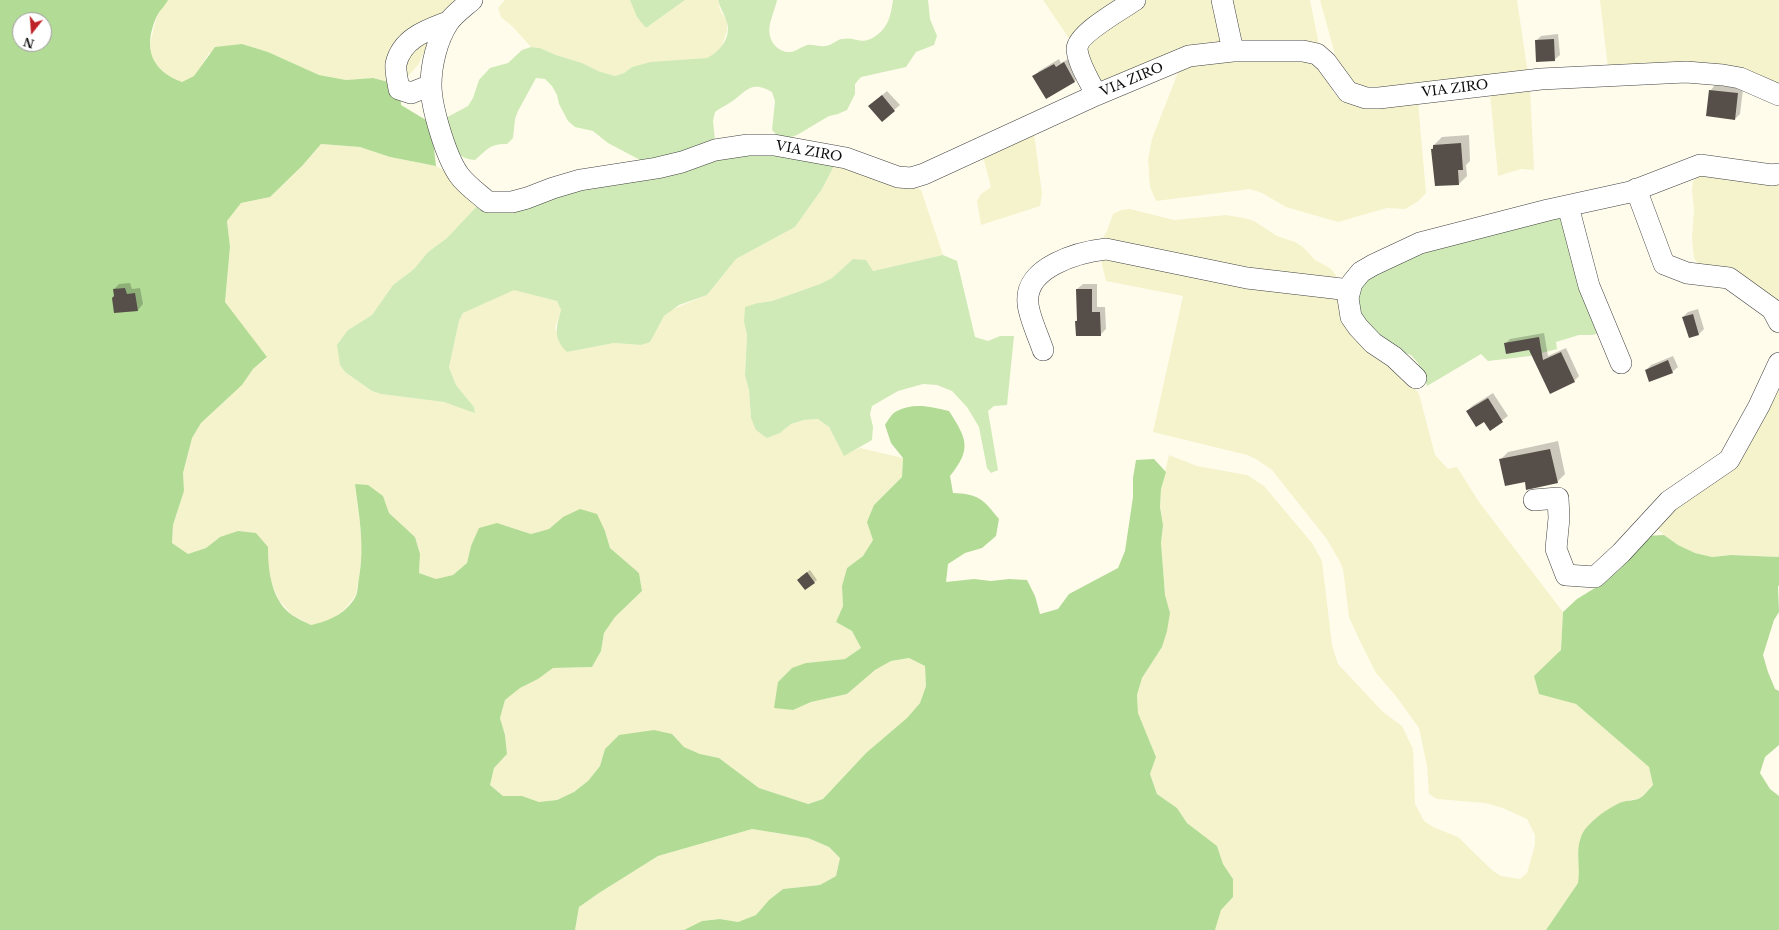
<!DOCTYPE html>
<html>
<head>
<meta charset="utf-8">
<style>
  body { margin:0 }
  #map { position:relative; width:1779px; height:930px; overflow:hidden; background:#fffcec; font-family:"Libre Baskerville",serif }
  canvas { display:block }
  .north { position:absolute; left:12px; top:12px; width:40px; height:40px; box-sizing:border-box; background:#fff; border:1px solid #9e9e9e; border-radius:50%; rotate:197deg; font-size:11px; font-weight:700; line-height:16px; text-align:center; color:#0d0d0d }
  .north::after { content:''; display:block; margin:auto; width:14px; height:18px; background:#bf2226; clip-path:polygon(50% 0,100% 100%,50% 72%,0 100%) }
</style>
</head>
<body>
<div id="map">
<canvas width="1779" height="930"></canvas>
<div class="north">N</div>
</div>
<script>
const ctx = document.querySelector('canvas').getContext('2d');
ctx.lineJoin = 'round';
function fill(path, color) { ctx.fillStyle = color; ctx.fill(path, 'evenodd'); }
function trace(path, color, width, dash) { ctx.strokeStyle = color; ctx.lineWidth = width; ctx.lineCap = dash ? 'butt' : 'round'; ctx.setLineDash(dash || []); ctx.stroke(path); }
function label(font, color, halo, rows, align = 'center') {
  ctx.font = font + ' "Libre Baskerville",serif'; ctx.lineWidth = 4; ctx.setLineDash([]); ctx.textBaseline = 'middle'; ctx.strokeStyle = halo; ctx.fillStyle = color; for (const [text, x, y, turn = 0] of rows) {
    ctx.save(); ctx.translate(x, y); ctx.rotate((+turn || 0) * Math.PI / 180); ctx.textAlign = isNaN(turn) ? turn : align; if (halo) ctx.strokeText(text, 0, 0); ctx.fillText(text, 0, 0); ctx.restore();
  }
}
const farmland = new Path2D(`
  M 168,0 L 460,0 L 437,25 L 418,65 L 400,85 L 373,78 L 346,80 L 319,75 L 268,52 L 242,44 L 209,53 L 195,76 L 182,82 L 169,77 L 158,69 L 151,57 L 150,43 L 157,16 Z
  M 505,0 L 630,0 L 646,28 L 685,0 L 718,0 L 720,10 L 727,21 L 727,31 L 721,48 L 715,55 L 707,58 L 632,67 L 624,73 L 615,76 L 598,71 L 582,63 L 556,55 L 540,48 L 531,47 L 513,27 L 501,17 L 498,8 Z
  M 1043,0 L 1214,0 L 1221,43 L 1106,81 L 1095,82 L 1073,44 Z
  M 1225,0 L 1310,0 L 1319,45 L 1234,44 Z
  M 1320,0 L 1517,0 L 1528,74 L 1369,91 L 1354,87 L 1338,65 Z
  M 1600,0 L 1779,0 L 1779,89 L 1608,68 Z
  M 1310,59 L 1328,77 L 1333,92 L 1343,102 L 1356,106 L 1418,102 L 1426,193 L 1417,202 L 1405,209 L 1387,208 L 1338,222 L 1286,207 L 1262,193 L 1250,189 L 1156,201 L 1150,187 L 1148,160 L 1152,139 L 1179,70 L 1198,62 Z
  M 1530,89 L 1534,170 L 1521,169 L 1498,176 L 1490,93 Z
  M 1033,126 L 1042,194 L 1040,206 L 981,225 L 977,201 L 981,194 L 991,187 L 982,153 Z
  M 321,144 L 360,147 L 390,157 L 436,166 L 447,172 L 478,205 L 447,238 L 428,252 L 414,269 L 393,285 L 372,315 L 348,330 L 340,365 L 345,372 L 372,391 L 381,394 L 444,402 L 475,412 L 474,407 L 456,385 L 449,366 L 459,321 L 463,313 L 514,289 L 557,301 L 561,310 L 555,328 L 567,352 L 614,343 L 641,345 L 650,341 L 664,316 L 671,310 L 707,295 L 736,259 L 795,227 L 822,189 L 835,164 L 913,186 L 921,190 L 943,255 L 873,271 L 853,259 L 832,278 L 820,284 L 772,301 L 758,303 L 744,322 L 747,335 L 745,376 L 749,390 L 751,418 L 780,433 L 791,424 L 804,420 L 818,419 L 829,427 L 844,455 L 860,448 L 903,458 L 902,477 L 874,505 L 873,540 L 863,556 L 847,568 L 842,586 L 843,606 L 836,622 L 852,631 L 861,648 L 845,659 L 806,663 L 793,710 L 811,702 L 847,694 L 875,670 L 891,661 L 909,658 L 925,666 L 926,686 L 920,703 L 907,718 L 866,753 L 823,799 L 807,804 L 759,788 L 719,758 L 700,754 L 684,747 L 672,734 L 605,749 L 600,766 L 588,781 L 574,792 L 557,800 L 539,802 L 522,796 L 503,796 L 490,785 L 494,768 L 507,754 L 505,735 L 500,718 L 505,700 L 520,688 L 538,679 L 553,668 L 592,667 L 601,651 L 604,633 L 615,617 L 642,591 L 639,573 L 610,548 L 605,531 L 563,517 L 549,529 L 531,534 L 497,523 L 471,546 L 467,563 L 453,575 L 436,579 L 419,573 L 420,555 L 415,537 L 389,513 L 383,496 L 355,484 L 362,541 L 362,559 L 356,595 L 344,610 L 329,621 L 311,625 L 291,614 L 279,600 L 272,584 L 268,566 L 268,547 L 220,537 L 206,548 L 188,554 L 172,543 L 173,525 L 184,491 L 183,473 L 192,438 L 201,423 L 242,385 L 253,369 L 267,358 L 225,302 L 230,247 L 227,221 L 241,203 L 270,197 L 302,166 Z
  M 1700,175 L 1779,177 L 1779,311 L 1703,273 L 1694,258 L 1692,239 L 1694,209 L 1692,190 L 1693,181 Z
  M 1130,209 L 1174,220 L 1226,215 L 1244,218 L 1254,221 L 1277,236 L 1295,242 L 1303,247 L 1315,260 L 1330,268 L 1336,275 L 1337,284 L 1419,394 L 1435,455 L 1448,469 L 1457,467 L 1479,502 L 1563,612 L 1561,650 L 1549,663 L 1539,693 L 1576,704 L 1649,767 L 1653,785 L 1640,798 L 1622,802 L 1592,822 L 1581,837 L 1578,856 L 1580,874 L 1578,883 L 1546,930 L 1215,930 L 1221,910 L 1233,897 L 1233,879 L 1223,864 L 1217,846 L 1187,823 L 1177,808 L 1157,794 L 1150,774 L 1156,757 L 1138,713 L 1137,695 L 1142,678 L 1162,647 L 1170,613 L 1165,595 L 1161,543 L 1163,525 L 1160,507 L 1161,489 L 1169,455 L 1197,466 L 1247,475 L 1264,486 L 1312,543 L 1322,561 L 1332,645 L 1338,664 L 1383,712 L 1402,726 L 1413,749 L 1415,804 L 1424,821 L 1433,827 L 1458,837 L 1493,871 L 1501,876 L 1520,879 L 1527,873 L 1535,845 L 1535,835 L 1527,819 L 1503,808 L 1485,803 L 1437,799 L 1429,794 L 1427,766 L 1419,728 L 1395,695 L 1376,673 L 1361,643 L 1349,617 L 1343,569 L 1339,560 L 1326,538 L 1272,470 L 1256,459 L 1247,455 L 1153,432 L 1183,296 L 1106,281 L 1098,247 L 1107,231 L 1113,214 L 1121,210 Z
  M 1779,374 L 1779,557 L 1731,555 L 1712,557 L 1695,553 L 1678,545 L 1664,535 L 1657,528 L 1660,515 L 1695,491 Z
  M 752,829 L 808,838 L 829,847 L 840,858 L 836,876 L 820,885 L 783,889 L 769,900 L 756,915 L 738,922 L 720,919 L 702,921 L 684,930 L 575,930 L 579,907 L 599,893 L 658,856 Z`);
const green = new Path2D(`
  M 630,0 L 685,0 L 646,28 L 637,17 Z
  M 718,0 L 777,0 C 775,11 767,24 770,36 C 771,44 781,53 790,52 C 795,52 801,47 807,45 C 813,44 819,47 825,46 C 831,46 836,40 842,39 C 857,36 861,47 877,35 C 889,26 891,14 893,0 L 928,0 L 930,19 L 937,36 L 934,45 L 916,52 L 906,67 L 861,77 L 855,84 L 855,94 L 847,110 L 838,114 L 829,116 L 797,135 L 788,138 L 779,137 L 772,130 L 775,101 L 772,92 C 751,80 747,91 731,102 C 725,106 720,108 715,112 L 713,121 L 715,140 L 707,145 L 642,161 L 608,143 L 593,131 L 575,127 L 568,121 L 559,104 L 557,95 L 552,86 L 545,79 L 536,78 L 518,111 L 515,119 L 513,138 L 507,144 C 491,143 486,150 475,160 C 452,159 450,138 442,120 L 468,106 L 473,98 L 479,80 L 490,68 L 508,63 L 522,50 L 531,47 L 540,48 L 556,55 L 582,63 L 598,71 L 615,76 L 624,73 L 632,67 L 651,62 L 707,58 C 720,52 733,36 726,20 C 724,13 720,8 718,0 Z
  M 773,151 L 835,164 L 822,189 L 795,227 L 736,259 L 707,295 L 679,305 L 664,316 L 650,342 L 641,345 L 614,343 L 567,352 C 553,339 556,327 561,310 L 557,301 L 514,290 L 463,313 L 459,321 L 449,367 L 456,385 L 474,407 L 475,413 L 444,402 L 381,394 L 372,391 L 345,372 L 340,365 L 337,345 L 348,330 L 372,315 L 393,285 L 414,269 L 428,252 L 447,238 L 478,205 L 554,195 L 703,161 Z
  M 1561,216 L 1599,333 L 1593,335 L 1579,335 L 1556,342 L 1557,349 L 1530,356 L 1488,361 L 1481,354 L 1427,386 L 1418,363 L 1411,355 L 1391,348 L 1356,316 L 1357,287 L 1420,248 Z
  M 943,255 L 957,261 L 975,337 L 988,341 L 1000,336 L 1014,336 L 1007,405 L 994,406 L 988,411 L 998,470 L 991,473 L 987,468 L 979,427 L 967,407 L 952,391 L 937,385 L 923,384 L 898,391 L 872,406 L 870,414 L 873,427 L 872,440 L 844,456 L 829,427 L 818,419 L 804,420 L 791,424 L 780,433 L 767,438 L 756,430 L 751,418 L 749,390 L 745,376 L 747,335 L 744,322 L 745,307 L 758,303 L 772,301 L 820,284 L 832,278 L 853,259 L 866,260 L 873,271 Z`);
const forest = new Path2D(`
  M 0,0 L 168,0 C 165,6 159,11 156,18 C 143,48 151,71 182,82 L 194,76 L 215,47 L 242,44 L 268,52 L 319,75 L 346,80 L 373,78 L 400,85 L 401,105 L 431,123 L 436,166 L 390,157 L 360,147 L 321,144 L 302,166 L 270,197 L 241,203 L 227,221 L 230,247 L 225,302 L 267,357 L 253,369 L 242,385 L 201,423 L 192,438 L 183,473 L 184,491 L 173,525 L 172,543 L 188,554 L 206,548 L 220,537 L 238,531 L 256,533 L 268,547 C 268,570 271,600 292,615 C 298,619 305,622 311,625 C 329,621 346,614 356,596 C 358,591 358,583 359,578 C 365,546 359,516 355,484 L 368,485 L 383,496 L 389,513 L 415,537 L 420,554 L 419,573 L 436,579 L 453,575 L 467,563 L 471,546 L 479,528 L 497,523 L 531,534 L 549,529 L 563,517 L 580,509 L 597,514 L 605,531 L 610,548 L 639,573 L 642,591 L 615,617 L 604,633 L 601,651 L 592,667 L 553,668 L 538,679 L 520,688 L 505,700 L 500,718 L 505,735 L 507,754 L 494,768 L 490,785 L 503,796 L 522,796 L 539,802 L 557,800 L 574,792 L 588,781 L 600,766 L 605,749 L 619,735 L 654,730 L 672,734 L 684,747 L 700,754 L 719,758 L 759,788 L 808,804 L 823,799 L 866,753 L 907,718 L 920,703 L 926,686 L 925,666 L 909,658 L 891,661 L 875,670 L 847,694 L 811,702 L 793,710 L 774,708 L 778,682 L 792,668 L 806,663 L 845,659 L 861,648 L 852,631 L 836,622 L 843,606 L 842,586 L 847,568 L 863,556 L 873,540 L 867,522 L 874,505 L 902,477 L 903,458 L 891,443 L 885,425 C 888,420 892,413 897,411 C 913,402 933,407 949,411 C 967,439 972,449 950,476 L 953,493 C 979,494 983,499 999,519 L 996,536 L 982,548 L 965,553 L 948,564 L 946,582 L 974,579 L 991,581 L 1009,579 L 1027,580 L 1035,596 L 1040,614 L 1058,609 L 1069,594 L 1118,568 L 1125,551 L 1133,497 L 1133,478 L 1136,460 L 1154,459 L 1166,472 L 1161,489 L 1160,507 L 1163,525 L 1161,543 L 1165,595 L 1170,613 L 1167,631 L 1162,647 L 1142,678 L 1137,695 L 1138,713 L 1156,757 L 1150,774 L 1157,794 L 1177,808 L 1187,823 L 1217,846 L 1223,864 L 1233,879 L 1233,897 L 1221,910 L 1215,930 L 684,930 L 702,921 L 720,919 L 738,922 L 756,915 L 769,900 L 783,889 L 820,885 L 836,876 L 840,858 L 829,847 L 808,838 L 752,829 L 658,856 L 599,893 L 579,907 L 575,930 L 0,930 ZM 20,20 L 44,20 L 44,44 L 20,44 Z
  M 1664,535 L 1678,545 L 1695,553 L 1712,557 L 1731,555 L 1779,557 L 1779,585 L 1778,587 L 1779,612 L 1774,620 L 1763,655 L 1768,672 L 1775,689 L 1779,691 L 1779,745 L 1765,757 L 1760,773 L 1770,789 L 1779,796 L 1779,930 L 1546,930 L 1578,883 C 1581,868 1575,852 1581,837 C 1585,824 1609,807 1622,802 C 1627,800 1635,801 1640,798 C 1644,796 1649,789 1653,785 L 1649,767 L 1576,704 L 1539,694 L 1534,676 L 1561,650 L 1563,612 L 1577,599 L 1608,580 L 1622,567 L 1645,536 Z`);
const shadow = new Path2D(`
  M 1558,34 L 1560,55 L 1554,60 L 1536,41 L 1541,36 Z
  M 1070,58 L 1080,76 L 1074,82 L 1034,76 L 1039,71 L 1059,59 L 1061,63 Z
  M 1715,85 L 1743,89 L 1740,114 L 1735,119 L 1710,91 Z
  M 887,91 L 900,105 L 894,110 L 875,101 Z
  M 1469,135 L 1470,161 L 1466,165 L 1467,176 L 1459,184 L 1436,185 L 1432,149 L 1434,145 L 1442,137 Z
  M 130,283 L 132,289 L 140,288 L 143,304 L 138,310 L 115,296 L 114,289 L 119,284 Z
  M 1083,284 L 1097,284 L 1097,307 L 1105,307 L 1106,329 L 1100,335 L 1076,321 L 1078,319 L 1077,289 Z
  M 1698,309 L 1704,329 L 1699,334 L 1689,337 L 1683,317 L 1688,312 Z
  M 1544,333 L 1548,356 L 1566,348 L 1579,376 L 1574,381 L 1550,393 L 1530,349 L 1505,344 L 1510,339 Z
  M 1673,356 L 1678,367 L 1672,372 L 1646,370 L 1651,365 Z
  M 1493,393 L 1508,416 L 1490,429 L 1484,420 L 1467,411 L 1472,406 Z
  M 1558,441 L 1565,474 L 1557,482 L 1526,481 L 1500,460 L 1508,452 Z
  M 810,570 L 817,580 L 805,589 L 800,577 Z`);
const building = new Path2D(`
  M 1554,39 L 1555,61 L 1536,62 L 1535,40 Z
  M 1064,62 L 1075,82 L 1046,99 L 1032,76 L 1054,64 L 1056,67 Z
  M 1709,90 L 1738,93 L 1735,120 L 1706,116 Z
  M 882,95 L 895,111 L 882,122 L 868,106 Z
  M 1461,143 L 1463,170 L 1458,170 L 1459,185 L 1435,186 L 1431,149 L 1433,149 L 1433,145 Z
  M 125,288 L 127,294 L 135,293 L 138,311 L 114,313 L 112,298 L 114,296 L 113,289 Z
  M 1076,289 L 1092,289 L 1092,312 L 1100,312 L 1101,336 L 1076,336 L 1075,321 L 1077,321 Z
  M 1693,314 L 1699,335 L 1689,338 L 1682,317 Z
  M 1539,337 L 1543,360 L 1561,352 L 1575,382 L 1550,394 L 1529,350 L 1506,354 L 1504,343 Z
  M 1668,360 L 1673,373 L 1649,382 L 1645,370 Z
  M 1488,398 L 1503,422 L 1490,431 L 1484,422 L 1476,427 L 1466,411 Z
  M 1550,449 L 1558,483 L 1526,490 L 1525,482 L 1505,486 L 1499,459 Z
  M 807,572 L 815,583 L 805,590 L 797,580 Z`);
const minor = new Path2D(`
  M 472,0 C 464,7 453,15 448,23 C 437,40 431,65 431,85 C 431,107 446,157 459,175 C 466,185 479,194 488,202 L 512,202 L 527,198 L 553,188 L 580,180 L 657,168 L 682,162 L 715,150 L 748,145 L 774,145 L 846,158 L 898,177 L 911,178 L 924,174 L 1096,95 L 1189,56 L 1233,51 L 1303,51 L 1317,54 L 1326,62 L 1348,92 L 1366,98 L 1379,98 L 1541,79 L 1686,72 L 1723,75 L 1740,78 L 1779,95
  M 1222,0 L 1233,51
  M 431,85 L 411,93 L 399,89 C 398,82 395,71 396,64 C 402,38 427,30 448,22
  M 1096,95 C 1090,81 1078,64 1077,49 C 1077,34 1122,9 1135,0
  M 1636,189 L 1664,264 L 1687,273 L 1729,278 L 1772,309 L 1779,322
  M 1568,206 L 1589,286 L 1621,363
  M 1043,350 C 1039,338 1028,314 1028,303 C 1024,267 1079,252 1106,249 L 1247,278 L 1350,290
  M 1416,378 L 1394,357 L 1373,343 L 1358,327 L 1351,317 L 1348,298 L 1352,283 L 1361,272 L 1373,265 L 1420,243 L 1548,210 L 1630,192 L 1700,165 L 1772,175 L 1779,174
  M 1534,500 L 1558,498 L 1559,518 L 1556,549 L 1566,575 L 1595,577 L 1621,553 L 1669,501 L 1729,460 L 1759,406 L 1779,363`);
const streetNames = [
  ["VIA ZIRO",1132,80,-23],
  ["VIA ZIRO",1455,89,-7],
  ["VIA ZIRO",809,152,10]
];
fill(farmland, '#f5f3cc');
fill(green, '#cfeab6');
fill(forest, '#b2db95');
fill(shadow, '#0003');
fill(building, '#564e49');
trace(minor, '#404040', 22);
trace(minor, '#fff', 21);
label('13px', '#0d0d0d', '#fff', streetNames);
</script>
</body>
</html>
